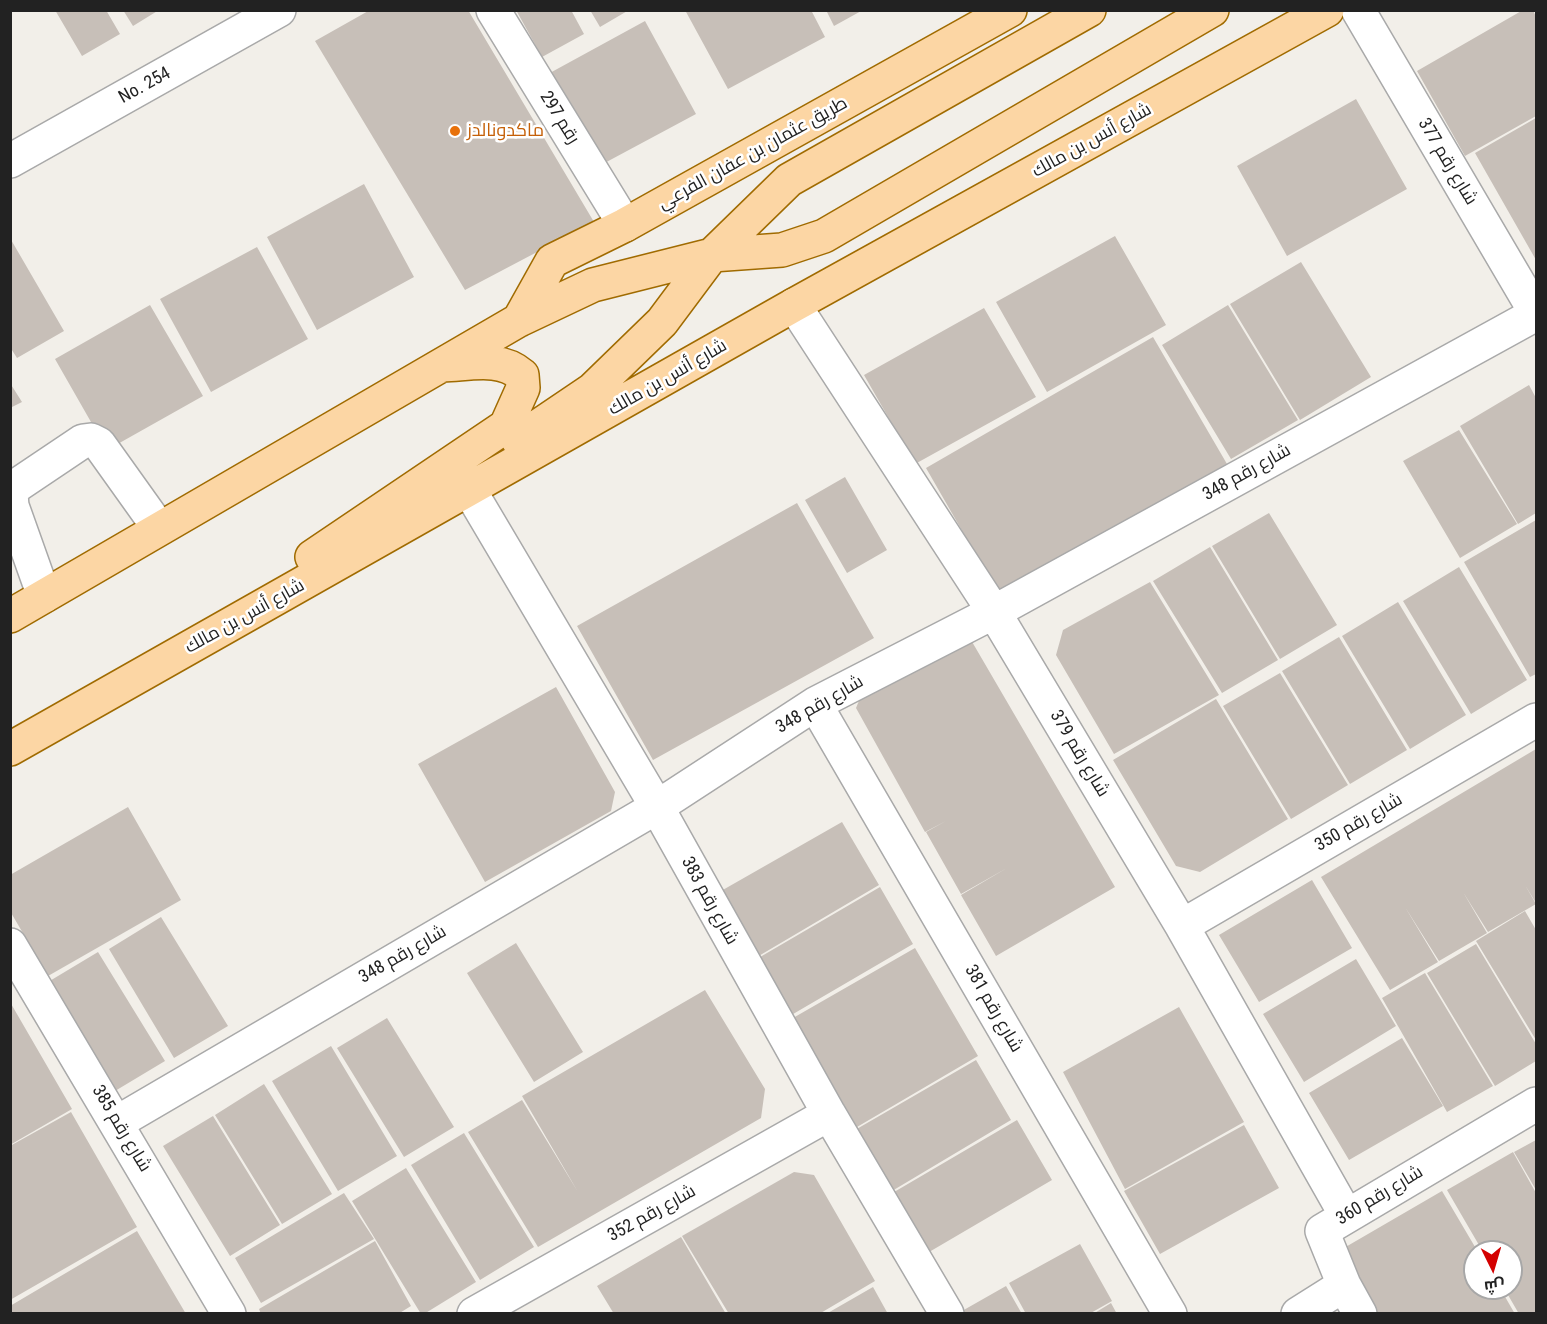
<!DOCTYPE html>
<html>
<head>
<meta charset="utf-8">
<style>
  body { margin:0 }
  #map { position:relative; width:1547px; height:1324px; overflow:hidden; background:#f2efe9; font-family:"Roboto Condensed",Cairo,sans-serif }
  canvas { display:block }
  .frame { position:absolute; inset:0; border:12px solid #222; pointer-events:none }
  .north { position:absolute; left:1463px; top:1240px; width:60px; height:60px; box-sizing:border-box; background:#fff; border:2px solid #a7a7a7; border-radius:50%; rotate:175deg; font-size:16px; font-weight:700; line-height:24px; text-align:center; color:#222 }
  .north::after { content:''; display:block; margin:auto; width:21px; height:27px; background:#d40000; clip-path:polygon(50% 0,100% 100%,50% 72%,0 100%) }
</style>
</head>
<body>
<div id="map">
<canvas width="1547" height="1324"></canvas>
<div class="frame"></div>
<div class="north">ش</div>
</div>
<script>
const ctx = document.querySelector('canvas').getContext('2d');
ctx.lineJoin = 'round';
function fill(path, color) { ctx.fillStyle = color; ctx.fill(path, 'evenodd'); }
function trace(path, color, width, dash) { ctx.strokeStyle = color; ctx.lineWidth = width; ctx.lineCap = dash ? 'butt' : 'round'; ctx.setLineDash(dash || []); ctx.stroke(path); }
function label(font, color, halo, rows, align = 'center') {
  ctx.font = font + ' "Roboto Condensed",Cairo,sans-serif'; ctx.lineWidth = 5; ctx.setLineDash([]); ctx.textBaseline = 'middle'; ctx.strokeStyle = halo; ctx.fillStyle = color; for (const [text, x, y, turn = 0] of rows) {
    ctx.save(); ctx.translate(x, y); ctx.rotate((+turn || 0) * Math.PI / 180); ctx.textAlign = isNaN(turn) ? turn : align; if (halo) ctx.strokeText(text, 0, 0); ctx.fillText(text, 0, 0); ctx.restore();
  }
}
const building = new Path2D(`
  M 55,10 L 106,10 L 120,34 L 82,56 Z
  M 123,10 L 159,10 L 133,26 Z
  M 370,10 L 468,10 L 594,222 L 465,290 L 315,41 Z
  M 516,10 L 571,10 L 584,34 L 542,57 Z
  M 590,10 L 629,10 L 600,27 Z
  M 685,10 L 811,10 L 825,37 L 728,89 Z
  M 826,10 L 863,10 L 834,26 Z
  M 1523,10 L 1533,10 L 1536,17 L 1536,116 L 1465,156 L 1417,71 Z
  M 645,21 L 696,114 L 599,166 L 548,74 Z
  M 1356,99 L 1407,189 L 1287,256 L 1237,166 Z
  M 1536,118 L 1536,260 L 1475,153 Z
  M 364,184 L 414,277 L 317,330 L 267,237 Z
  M 1115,236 L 1166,325 L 1047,392 L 996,302 Z
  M 10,238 L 64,331 L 17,358 L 10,347 Z
  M 257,247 L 308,339 L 211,392 L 160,299 Z
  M 1301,262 L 1371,377 L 1300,420 L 1230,304 Z
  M 150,305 L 203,396 L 107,450 L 55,359 Z
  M 1228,305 L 1298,420 L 1231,459 L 1162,345 Z
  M 984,308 L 1036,397 L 915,464 L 864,375 Z
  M 1153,337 L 1227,464 L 999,595 L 926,468 Z
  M 10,383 L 22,402 L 10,408 Z
  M 1529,385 L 1536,398 L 1536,513 L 1518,524 L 1460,426 Z
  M 1459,430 L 1517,524 L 1460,558 L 1403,461 Z
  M 845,477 L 887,550 L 847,573 L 805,500 Z
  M 797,503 L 874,638 L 653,760 L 577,626 Z
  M 1269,513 L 1337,625 L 1280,659 L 1212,546 Z
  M 1536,520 L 1536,674 L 1530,677 L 1464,562 Z
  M 1210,547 L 1278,660 L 1222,693 L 1153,581 Z
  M 1459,567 L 1527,680 L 1471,714 L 1403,601 Z
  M 1150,582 L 1219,695 L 1114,754 L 1056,655 L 1063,630 Z
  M 1398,602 L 1466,715 L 1410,749 L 1342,636 Z
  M 1339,637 L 1407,750 L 1350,784 L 1282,671 Z
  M 971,640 L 1115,887 L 996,956 L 961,895 L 1007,868 L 961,894 L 926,832 L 946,821 L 925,832 L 856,708 L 863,691 Z
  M 1280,673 L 1348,785 L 1291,819 L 1223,706 Z
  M 556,687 L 615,792 L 611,811 L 485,882 L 418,764 Z
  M 1216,699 L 1288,819 L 1200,872 L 1176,866 L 1113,760 Z
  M 1536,749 L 1536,903 L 1525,885 L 1536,904 L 1488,932 L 1463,892 L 1487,933 L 1439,961 L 1405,907 L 1438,962 L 1390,990 L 1321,877 Z
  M 128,807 L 181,900 L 48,976 L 10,911 L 10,875 Z
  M 842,822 L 879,885 L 757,957 L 721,891 Z
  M 1312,880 L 1352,948 L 1259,1002 L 1219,935 Z
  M 880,887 L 913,944 L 788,1017 L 755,960 Z
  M 1525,911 L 1536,930 L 1536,1040 L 1476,941 Z
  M 161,917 L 228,1026 L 174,1058 L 109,949 Z
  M 516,943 L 583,1052 L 534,1082 L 467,973 Z
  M 1476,944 L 1536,1044 L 1536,1061 L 1495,1086 L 1427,973 Z
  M 915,948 L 978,1056 L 857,1127 L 793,1018 Z
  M 98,952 L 165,1061 L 115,1091 L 48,982 Z
  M 1356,959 L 1396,1026 L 1304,1082 L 1263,1014 Z
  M 1425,973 L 1493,1086 L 1447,1112 L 1382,998 Z
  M 705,990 L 765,1089 L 761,1118 L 538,1247 L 468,1132 L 522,1100 L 578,1192 L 522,1096 Z
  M 10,1002 L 72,1109 L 10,1145 Z
  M 1179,1007 L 1244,1122 L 1125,1189 L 1063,1072 Z
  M 387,1018 L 454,1127 L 404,1157 L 337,1048 Z
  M 1402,1038 L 1443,1106 L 1349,1160 L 1309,1093 Z
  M 331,1046 L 397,1156 L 338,1191 L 272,1081 Z
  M 976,1060 L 1011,1120 L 892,1191 L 855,1130 Z
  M 264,1084 L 332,1194 L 282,1224 L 215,1115 Z
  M 71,1112 L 137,1227 L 10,1300 L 10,1146 Z
  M 213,1116 L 280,1225 L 230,1256 L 163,1146 Z
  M 1017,1120 L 1052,1180 L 924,1255 L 889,1195 Z
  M 1244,1125 L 1279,1188 L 1160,1254 L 1124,1191 Z
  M 464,1133 L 534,1247 L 480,1280 L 411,1165 Z
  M 1536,1140 L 1536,1190 L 1514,1152 Z
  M 1513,1152 L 1536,1193 L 1536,1314 L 1519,1314 L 1504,1288 L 1511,1288 L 1511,1252 L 1483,1252 L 1447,1190 Z
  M 406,1168 L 476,1282 L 424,1314 L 421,1314 L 352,1201 Z
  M 794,1172 L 814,1175 L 875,1281 L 819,1314 L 729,1314 L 682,1236 Z
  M 1442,1191 L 1478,1252 L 1475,1252 L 1475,1288 L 1500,1288 L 1515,1314 L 1373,1314 L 1337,1252 Z
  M 344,1193 L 374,1239 L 261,1303 L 235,1258 Z
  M 137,1231 L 186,1314 L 10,1314 L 10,1306 Z
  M 681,1237 L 726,1314 L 614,1314 L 597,1286 Z
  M 375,1241 L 411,1306 L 398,1314 L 261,1314 L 259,1309 Z
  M 1080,1244 L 1112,1301 L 1089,1314 L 1026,1314 L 1009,1283 Z
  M 1006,1286 L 1022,1314 L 963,1314 L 962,1311 Z
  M 873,1287 L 888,1314 L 826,1314 Z
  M 1111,1303 L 1117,1314 L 1093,1314 Z`);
const minor = new Path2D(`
  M 493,10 L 625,225
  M 1358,10 L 1536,313
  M 10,161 L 279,10
  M 794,305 L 994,612 L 1182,926 L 1346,1215
  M 470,491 L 657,807 L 829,1114 L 947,1314
  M 44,596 L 12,506 L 11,495 L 16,486 L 83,441 L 91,440 L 99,444 L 159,528
  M 815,704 L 1170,1314
  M 1182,926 L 1536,720
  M 10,945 L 229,1314
  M 118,1122 L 657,807 L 815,704 L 994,612 L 1536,314
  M 1344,1285 L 1360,1314
  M 474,1314 L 829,1114
  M 1298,1314 L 1344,1285 L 1322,1231 L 1536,1104`);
const major = new Path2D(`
  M 519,320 L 552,261 L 625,225 L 1010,10
  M 518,440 L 592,390 L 662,322 L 712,255 L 789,180 L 1089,10
  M 312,557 L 506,426 L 523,388 L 522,375 C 500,356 471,364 443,365
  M 10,616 L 519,320 L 593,285 L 712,255 L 782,250 L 824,236 L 1212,10
  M 10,749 L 794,305 L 1327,10`);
const markers = [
  [455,131,6,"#e8710a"]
];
const streetNames = [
  ["No. 254",145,86,-29],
  ["رقم 297",559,118,58],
  ["شارع أنس بن مالك",1092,141,-29],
  ["طريق عثمان بن عفان الفرعي",753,154,-29],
  ["شارع رقم 377",1447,162,59],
  ["شارع أنس بن مالك",668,378,-30],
  ["شارع رقم 348",1247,473,-29],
  ["شارع أنس بن مالك",245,617,-29],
  ["شارع رقم 348",820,705,-30],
  ["شارع رقم 379",1079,754,59],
  ["شارع رقم 350",1359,823,-30],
  ["شارع رقم 383",709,901,61],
  ["شارع رقم 348",403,955,-30],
  ["شارع رقم 381",993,1009,60],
  ["شارع رقم 385",121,1129,59],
  ["شارع رقم 360",1380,1196,-31],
  ["شارع رقم 352",652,1214,-29]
];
const foodNames = [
  ["ماكدونالدز",467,131]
];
fill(building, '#c7bfb8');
trace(minor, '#a9a9a9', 36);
trace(major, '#a06b00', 36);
trace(minor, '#fff', 33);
trace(major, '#fcd6a4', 33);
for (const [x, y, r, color] of markers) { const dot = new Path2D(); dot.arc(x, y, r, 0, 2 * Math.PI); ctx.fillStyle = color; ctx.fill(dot); trace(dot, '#fff', 2); }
label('18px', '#222', '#fff', streetNames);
label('18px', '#c56008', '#fff', foodNames, 'left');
</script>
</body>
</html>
